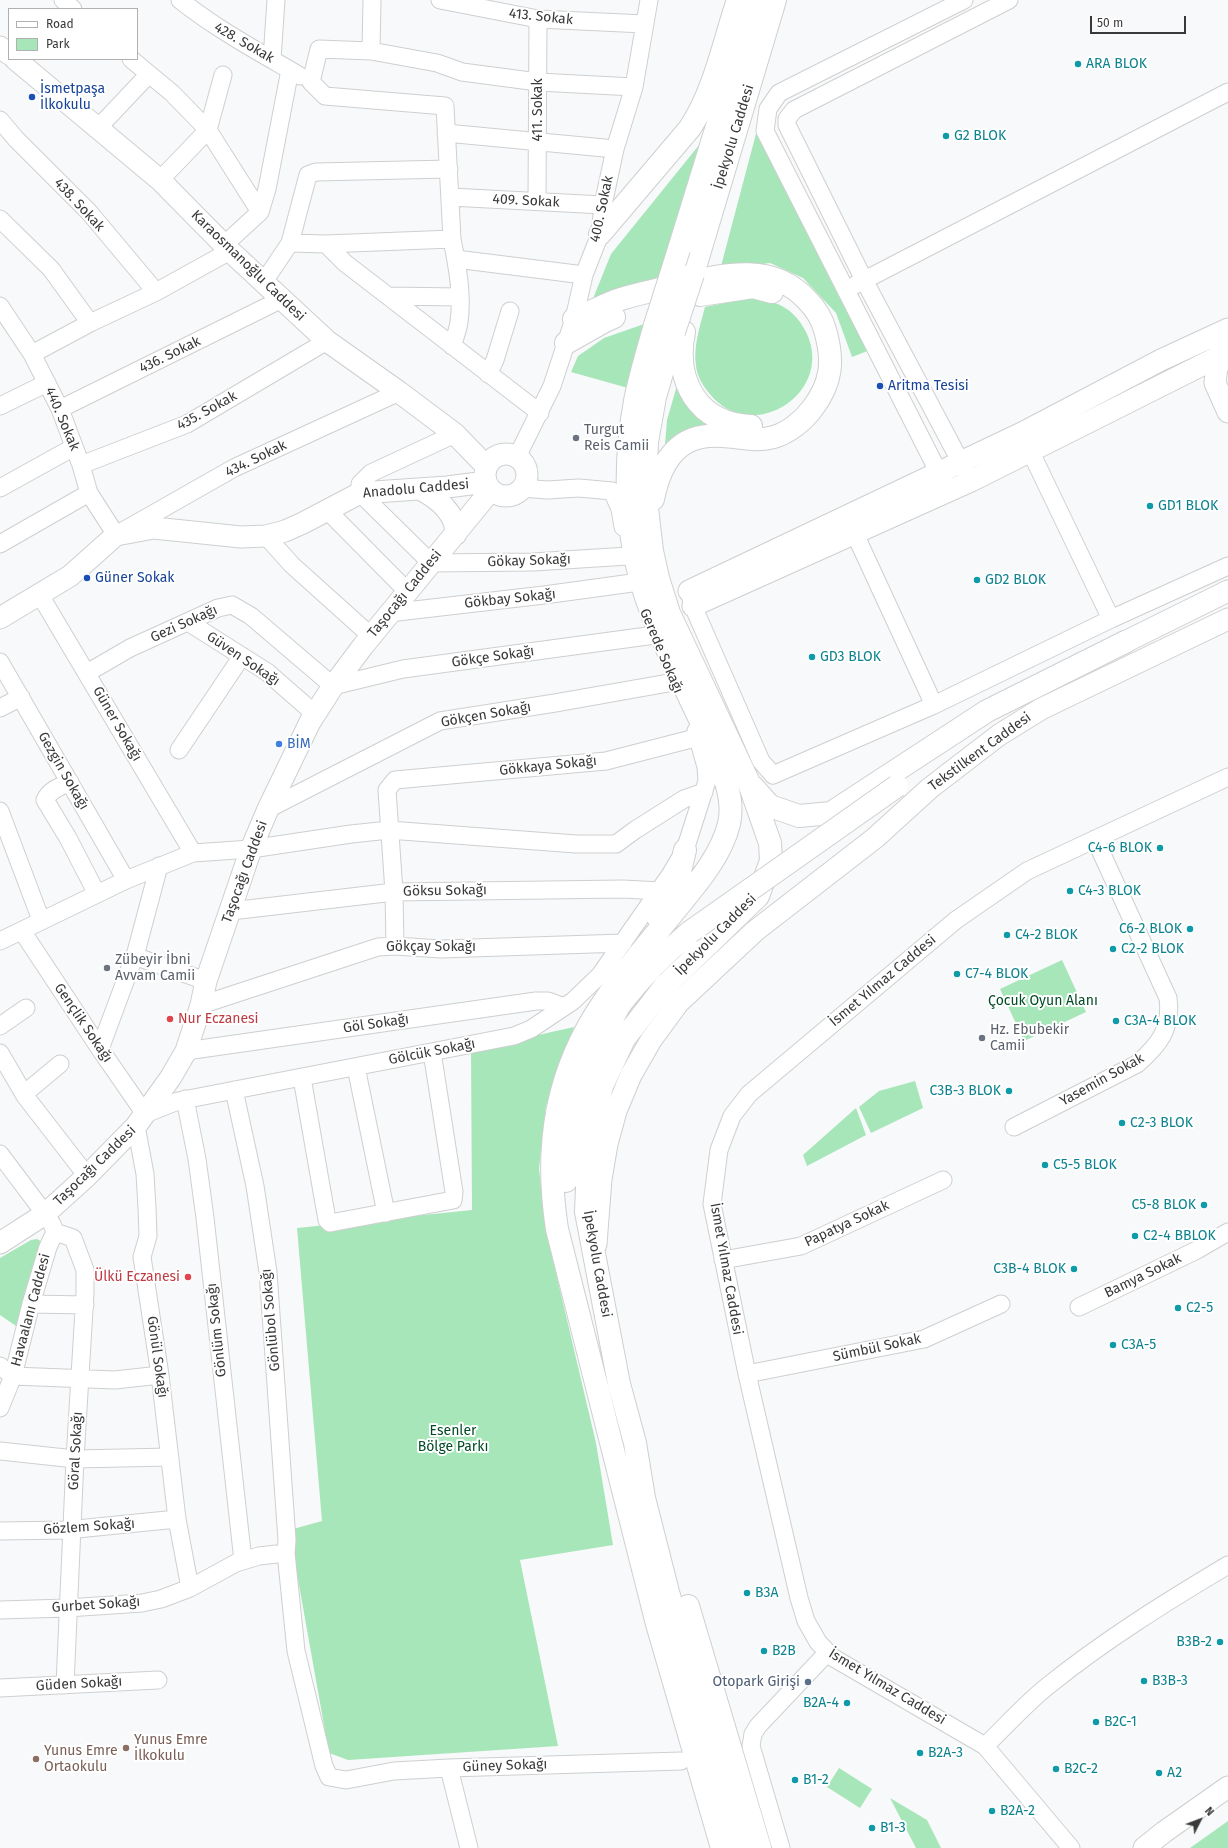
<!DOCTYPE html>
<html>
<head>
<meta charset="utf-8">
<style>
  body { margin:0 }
  #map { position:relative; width:1228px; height:1848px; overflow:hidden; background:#f8f9fa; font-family:"Fira Sans",sans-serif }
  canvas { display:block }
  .legend { position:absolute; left:8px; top:8px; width:130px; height:52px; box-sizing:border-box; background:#fff; border:1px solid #b0b0b0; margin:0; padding:5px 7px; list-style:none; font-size:12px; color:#393939 }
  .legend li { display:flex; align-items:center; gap:8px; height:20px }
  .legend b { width:20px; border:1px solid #b0b0b0 }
  .north { position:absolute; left:1180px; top:1800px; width:40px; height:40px; -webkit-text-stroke:3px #fff; paint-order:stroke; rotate:48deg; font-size:11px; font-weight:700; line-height:16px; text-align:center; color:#393939 }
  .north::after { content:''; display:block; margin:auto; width:14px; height:18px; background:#393939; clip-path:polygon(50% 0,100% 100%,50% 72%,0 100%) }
  .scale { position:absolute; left:1090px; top:16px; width:96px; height:18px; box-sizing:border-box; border:2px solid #393939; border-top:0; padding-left:5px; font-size:12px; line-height:14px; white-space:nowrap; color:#393939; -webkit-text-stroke:3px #fff; paint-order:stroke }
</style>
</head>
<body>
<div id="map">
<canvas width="1228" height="1848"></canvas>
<ul class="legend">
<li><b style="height:5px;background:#fff"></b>Road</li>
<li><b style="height:11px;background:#a7e6b9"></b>Park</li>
</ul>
<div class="north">N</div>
<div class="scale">50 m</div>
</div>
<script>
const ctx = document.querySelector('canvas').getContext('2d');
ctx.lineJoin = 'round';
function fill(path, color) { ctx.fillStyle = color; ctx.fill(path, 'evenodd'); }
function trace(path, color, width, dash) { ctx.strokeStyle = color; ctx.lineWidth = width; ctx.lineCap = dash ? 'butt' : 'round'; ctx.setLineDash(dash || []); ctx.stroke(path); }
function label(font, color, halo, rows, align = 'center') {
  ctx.font = font + ' "Fira Sans",sans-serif'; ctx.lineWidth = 4; ctx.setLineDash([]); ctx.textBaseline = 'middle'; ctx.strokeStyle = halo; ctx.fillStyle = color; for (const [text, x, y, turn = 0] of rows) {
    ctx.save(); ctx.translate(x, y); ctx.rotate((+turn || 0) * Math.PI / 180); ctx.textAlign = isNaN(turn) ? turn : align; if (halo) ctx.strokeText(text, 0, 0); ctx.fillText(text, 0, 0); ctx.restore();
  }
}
const green = new Path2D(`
  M 757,130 L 870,350 L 852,357 L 836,313 L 803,278 L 770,263 L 720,270 Z
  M 708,134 L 660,281 L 590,306 L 611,254 Z
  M 748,298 C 774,300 792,306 805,330 C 838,391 752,448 709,393 C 703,386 697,376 696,366 C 693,347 700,326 705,307 Z
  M 647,323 L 628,388 L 571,372 L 578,356 L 604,338 Z
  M 678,382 L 710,426 L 664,457 L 667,420 Z
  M 1062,960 L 1086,1012 L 1024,1041 L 1000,989 Z
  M 574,1027 L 546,1106 L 539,1169 L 547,1235 L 596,1443 L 613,1545 L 520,1560 L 558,1746 L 348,1760 L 329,1753 L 294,1557 L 293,1529 L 322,1521 L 297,1228 L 472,1210 L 471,1050 Z
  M 915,1081 L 923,1108 L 871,1133 L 859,1107 L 879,1091 Z
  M 856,1108 L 866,1135 L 807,1166 L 803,1155 Z
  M 37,1239 L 42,1242 L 21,1324 L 16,1326 L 0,1315 L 0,1258 L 31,1240 Z
  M 839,1768 L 872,1789 L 860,1808 L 827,1787 Z
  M 890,1798 L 927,1820 L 941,1848 L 916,1848 Z
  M 1228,1821 L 1228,1848 L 1190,1848 Z`);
const minor = new Path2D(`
  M 63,0 L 73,9
  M 180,0 C 218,30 259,52 300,76
  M 440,0 L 538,19 L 644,24
  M 371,51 L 372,0
  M 131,59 L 149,74
  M 272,59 L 276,0
  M 0,120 L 16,139 L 89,212 L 156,292
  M 98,128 L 149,74 L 172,93 L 208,130 L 260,212
  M 446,133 L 615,149
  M 160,180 L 208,130 L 223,75
  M 450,197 L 603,205
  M 537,201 L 538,19
  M 0,219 L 51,269 L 90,323
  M 290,243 L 308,175 L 316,172 L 449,169
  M 326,244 L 452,239
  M 224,245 L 260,212 L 267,189 L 290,70
  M 456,259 L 584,275
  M 263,283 L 290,243 L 326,244 L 345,263 L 540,413
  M 855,285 L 1228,92
  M 388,296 L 460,297
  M 0,306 L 32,354 L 60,409 L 81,465 L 89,493 L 116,535 L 234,468 L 399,392
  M 452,346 C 455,338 458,330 459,322 C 463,295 457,265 452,239 L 445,106 L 325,96 L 311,82 L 319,49 L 371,51 L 437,63 L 462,72 L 538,82 L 634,87
  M 32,354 L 90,323 L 156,292 L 230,251
  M 488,374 L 495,360 L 510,311
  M 0,406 L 47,383
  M 60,409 L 280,300
  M 1025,440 L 1111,619
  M 517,457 L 552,386 L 574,319 L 584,275 L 600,234 L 603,205 L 615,149 L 634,87 L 649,0
  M 81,465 L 187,424 L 327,341
  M 967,474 L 864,280 L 787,125 L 787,119 L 794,110 L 1009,0
  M 944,483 L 765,131 L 768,109 L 779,93 L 964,0
  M 0,488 L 74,447
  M 522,488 L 547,490 L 579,488 L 612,491 L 620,509 L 623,527
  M 327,510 L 407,591
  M 855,534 L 934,705
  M 266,536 L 292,565 L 371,636
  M 0,544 L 89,493
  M 424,556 L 360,493 L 360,484 L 371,473 L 455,434
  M 430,563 L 533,562 L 628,556
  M 690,594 L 693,606 L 761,761 L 773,775 L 934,705 L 1111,619 L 1228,566
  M 40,595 L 193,853
  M 389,613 L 544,595 L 632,583
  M 188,622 L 267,672 L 315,714
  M 0,662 L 126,880
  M 87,673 L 130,648 L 218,608 L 232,605 L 251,616 L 333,686 L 403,669 L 655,635
  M 0,708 L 21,697
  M 179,750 L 242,656
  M 70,782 C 61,786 49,790 45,800 L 68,838 L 97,894
  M 268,809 L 440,721 L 555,703 L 674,682
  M 0,811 L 41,920
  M 231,911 L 394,892 L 623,889 L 660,891
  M 22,931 L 100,1049 L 145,1114 L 178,1101 L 514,1036 L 531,1029 L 573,1001 L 600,975 L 670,875 L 685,850 L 707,781 L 706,767 L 696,731
  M 0,941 L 126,880 L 193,853 L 251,849 L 351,834 L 389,830 L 576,844 L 616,844 L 635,830 L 684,799 L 704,792
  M 395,946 L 394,892 L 387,790 L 395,780 L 606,761 L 699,737
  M 134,956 L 206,981
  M 201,1005 L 378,947 L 395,946 L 441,949 L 623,943
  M 0,1026 L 26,1008
  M 100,1049 L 136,952 L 159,866
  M 186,1051 L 536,1001 L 548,1001 L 564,1007
  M 0,1053 L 25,1096 L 87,1176
  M 356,1067 L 386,1213
  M 302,1078 L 327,1220 L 330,1223 L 453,1200 L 454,1192 L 432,1052
  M 234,1090 L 255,1186 L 268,1272 L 287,1540 L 286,1553 L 296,1651 L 324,1766 L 329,1777 L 346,1780 L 394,1771 L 449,1768 L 681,1761
  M 24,1094 L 60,1064
  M 185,1099 L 197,1159 L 205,1218 L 243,1561
  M 136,1126 L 145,1174 L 147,1208 L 148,1236 L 142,1257 L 160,1375 L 177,1519 L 190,1588
  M 1014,1127 L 1137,1064 C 1159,1045 1172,1029 1168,998 L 1095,839
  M 0,1154 L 45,1214 L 52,1224 L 55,1232 L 48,1247 L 31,1304 L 13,1376 L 0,1408
  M 55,1232 L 73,1238 L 85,1270 L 85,1293 L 75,1459 L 65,1685
  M 723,1260 L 801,1246 L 943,1180
  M 31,1304 L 85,1305
  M 1079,1307 L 1197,1250 L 1228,1232
  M 0,1366 L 13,1376 L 115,1380 L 160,1375
  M 747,1374 L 924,1339 L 1001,1304
  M 0,1451 L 75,1459 L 170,1457
  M 0,1531 L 67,1530 L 177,1519
  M 0,1610 L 67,1608 L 142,1603 L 161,1599 L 190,1588 L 236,1563 L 259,1556 L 286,1553
  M 0,1688 L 158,1680
  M 985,1746 C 1006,1726 1026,1703 1049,1685 C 1105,1640 1166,1602 1228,1565
  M 449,1768 L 469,1848
  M 781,1848 L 751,1746 L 753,1734 L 758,1726 L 827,1653
  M 1071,1848 L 985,1746 L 832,1657 L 818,1642 L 806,1621 L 799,1598 L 747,1374 L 712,1204 L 719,1150 L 732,1116 L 749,1094 L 956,920 L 1027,871 L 1228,777`);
const major = new Path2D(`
  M 0,47 L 9,54
  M 15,59 L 160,180 L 230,251 L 327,341 L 399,392 L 455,434 L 486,466
  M 1222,346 L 1218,357 L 1215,383 L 1228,412
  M485 475a21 21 0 1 1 42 0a21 21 0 1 1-42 0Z
  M 420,489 C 437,498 456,513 456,534
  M 689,591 L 1022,433 L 1161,360 L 1228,329
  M 693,606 L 971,481 L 1218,357 L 1228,360
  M 0,618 L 70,576 L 116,535 L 154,528 L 241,537 L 266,536 L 285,531 L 303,523 L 360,493 L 447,487 L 486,482
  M 1125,642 L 1228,591
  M 0,1243 L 45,1214 L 87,1176 L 136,1126 L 171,1077 L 186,1051 L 201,1005 L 206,981 L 251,849 L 268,809 L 310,722 L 333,686 L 363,646 L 491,490
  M 596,1244 L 601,1179 L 607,1144 L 616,1111 L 631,1075 L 651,1040 L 679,1002 L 755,931 L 875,838 L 930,788 L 999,735 L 1041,709 L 1228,619
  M 1144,1848 L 1164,1832 L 1228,1787`);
const highway = new Path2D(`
  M 600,234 L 690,128 C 715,89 723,44 738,0
  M 679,249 L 756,0
  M 693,274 L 775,0
  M 700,295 L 753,287 L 772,292
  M 574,319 C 590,313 605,304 621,299 C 639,293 658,290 677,285 C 721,275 772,261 807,300 C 815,308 822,319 825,330 C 834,361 832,383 812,409 C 803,421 788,433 774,437 C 757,442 739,437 723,436 C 679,432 661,460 653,499
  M 655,325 C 648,350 640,375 635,401 C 623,466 625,537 647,600 C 663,646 687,690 707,735 C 718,762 736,794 729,824 C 720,860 691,890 668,919 C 647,945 624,971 605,1000 C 556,1070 544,1145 557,1229 L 657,1624 L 722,1848
  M 674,332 L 655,397 L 647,442 L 645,491 L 652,551 L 658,578 L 669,613 L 749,783 L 770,843 L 771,861 L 758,896 L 665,986 L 624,1039 L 602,1086 L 589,1139 L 586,1212 L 619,1384 L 635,1443 L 644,1498 L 668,1592 L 743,1848
  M 684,332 C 674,381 698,424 751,426
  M 566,343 L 605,321 L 614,317
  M 753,787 L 770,806 L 799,816 L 831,813 L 987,711 L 1125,642
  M 657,916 L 678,880 L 685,850
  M 566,1181 C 569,1128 584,1076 608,1029 C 612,1020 616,1010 622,1002 C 642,976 665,953 690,932
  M 688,1606 L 760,1848`);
const highwayBridge = new Path2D(`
  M 655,325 L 679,249
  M 674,332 L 693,274
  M 690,932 L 897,786`);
const markers = [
  [1078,64,4,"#0f9aa8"],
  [32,97,4,"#1a4fb4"],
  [946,136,4,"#0f9aa8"],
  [880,386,4,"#1a4fb4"],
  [576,438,4,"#6b7280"],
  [1150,506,4,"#0f9aa8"],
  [87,578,4,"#1a4fb4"],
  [977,580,4,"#0f9aa8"],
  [812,657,4,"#0f9aa8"],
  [279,744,4,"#3f7fe0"],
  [1160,848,4,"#0f9aa8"],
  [1070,891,4,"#0f9aa8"],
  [1190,929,4,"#0f9aa8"],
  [1007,935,4,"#0f9aa8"],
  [1113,949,4,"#0f9aa8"],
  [107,968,4,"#6b7280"],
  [957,974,4,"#0f9aa8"],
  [170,1019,4,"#e0444e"],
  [1116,1021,4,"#0f9aa8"],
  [982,1038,4,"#6b7280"],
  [1009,1091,4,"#0f9aa8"],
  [1122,1123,4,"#0f9aa8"],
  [1045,1165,4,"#0f9aa8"],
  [1204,1205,4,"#0f9aa8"],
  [1135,1236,4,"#0f9aa8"],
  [1074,1269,4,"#0f9aa8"],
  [188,1277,4,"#e0444e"],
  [1178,1308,4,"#0f9aa8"],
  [1113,1345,4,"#0f9aa8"],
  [747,1593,4,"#0f9aa8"],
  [1220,1642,4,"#0f9aa8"],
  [764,1651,4,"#0f9aa8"],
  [1144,1681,4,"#0f9aa8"],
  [808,1682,4,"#5c6f8a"],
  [847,1703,4,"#0f9aa8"],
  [1096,1722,4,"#0f9aa8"],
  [126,1748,4,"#8d6e63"],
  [920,1753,4,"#0f9aa8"],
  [36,1759,4,"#8d6e63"],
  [1056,1769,4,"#0f9aa8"],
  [1159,1773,4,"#0f9aa8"],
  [795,1780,4,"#0f9aa8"],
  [992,1811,4,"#0f9aa8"],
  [872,1828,4,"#0f9aa8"]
];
const streetNames = [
  ["413. Sokak",541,17,6],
  ["428. Sokak",244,43,30],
  ["411. Sokak",538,110,-90],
  ["İpekyolu Caddesi",734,137,-73],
  ["409. Sokak",526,201,3],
  ["438. Sokak",79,205,47],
  ["400. Sokak",602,209,-78],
  ["Karaosmanoğlu Caddesi",248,266,44],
  ["436. Sokak",170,355,-26],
  ["435. Sokak",207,411,-29],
  ["440. Sokak",62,419,67],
  ["434. Sokak",256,459,-26],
  ["Anadolu Caddesi",416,489,-5],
  ["Gökay Sokağı",529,561,-2],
  ["Taşocağı Caddesi",405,594,-51],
  ["Gökbay Sokağı",510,599,-6],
  ["Gezi Sokağı",184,624,-24],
  ["Gerede Sokağı",661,651,67],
  ["Gökçe Sokağı",493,657,-8],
  ["Güven Sokağı",243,659,34],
  ["Gökçen Sokağı",486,715,-10],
  ["Güner Sokağı",117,724,60],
  ["Tekstilkent Caddesi",980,752,-36],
  ["Gökkaya Sokağı",548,766,-6],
  ["Gezgin Sokağı",63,771,60],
  ["Taşocağı Caddesi",245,872,-70],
  ["Göksu Sokağı",445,891,-1],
  ["İpekyolu Caddesi",716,935,-45],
  ["Gökçay Sokağı",431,947],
  ["İsmet Yılmaz Caddesi",883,981,-40],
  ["Gençlik Sokağı",83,1023,56],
  ["Göl Sokağı",376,1024,-8],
  ["Gölcük Sokağı",432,1052,-11],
  ["Yasemin Sokak",1102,1080,-29],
  ["Taşocağı Caddesi",95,1166,-44],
  ["Papatya Sokak",847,1224,-25],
  ["İpekyolu Caddesi",597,1264,80],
  ["İsmet Yılmaz Caddesi",726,1269,80],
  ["Bamya Sokak",1143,1276,-26],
  ["Havaalanı Caddesi",31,1310,-75],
  ["Gönlübol Sokağı",271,1320,-95],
  ["Gönlüm Sokağı",217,1330,-96],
  ["Sümbül Sokak",877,1348,-12],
  ["Gönül Sokağı",157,1357,82],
  ["Göral Sokağı",76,1451,-87],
  ["Gözlem Sokağı",89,1527,-4],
  ["Gurbet Sokağı",96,1605,-4],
  ["Güden Sokağı",79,1684,-3],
  ["İsmet Yılmaz Caddesi",887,1687,31],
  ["Güney Sokağı",505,1766,-2]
];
const cultureNames = [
  ["ARA BLOK",1086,64],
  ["G2 BLOK",954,136],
  ["GD1 BLOK",1158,506],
  ["GD2 BLOK",985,580],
  ["GD3 BLOK",820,657],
  ["C4-6 BLOK",1152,848,"right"],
  ["C4-3 BLOK",1078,891],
  ["C6-2 BLOK",1182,929,"right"],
  ["C4-2 BLOK",1015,935],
  ["C2-2 BLOK",1121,949],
  ["C7-4 BLOK",965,974],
  ["C3A-4 BLOK",1124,1021],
  ["C3B-3 BLOK",1001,1091,"right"],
  ["C2-3 BLOK",1130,1123],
  ["C5-5 BLOK",1053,1165],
  ["C5-8 BLOK",1196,1205,"right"],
  ["C2-4 BBLOK",1143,1236],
  ["C3B-4 BLOK",1066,1269,"right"],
  ["C2-5",1186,1308],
  ["C3A-5",1121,1345],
  ["B3A",755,1593],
  ["B3B-2",1212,1642,"right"],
  ["B2B",772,1651],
  ["B3B-3",1152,1681],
  ["B2A-4",839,1703,"right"],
  ["B2C-1",1104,1722],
  ["B2A-3",928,1753],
  ["B2C-2",1064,1769],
  ["A2",1167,1773],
  ["B1-2",803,1780],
  ["B2A-2",1000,1811],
  ["B1-3",880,1828]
];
const transitNames = [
  ["İsmetpaşa",40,89],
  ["İlkokulu",40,105],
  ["Aritma Tesisi",888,386],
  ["Güner Sokak",95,578]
];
const worshipNames = [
  ["Turgut",584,430],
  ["Reis Camii",584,446],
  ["Zübeyir İbni",115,960],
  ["Avvam Camii",115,976],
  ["Hz. Ebubekir",990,1030],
  ["Camii",990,1046]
];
const shopNames = [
  ["BİM",287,744]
];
const parkNames = [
  ["Çocuk Oyun Alanı",1043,1001],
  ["Esenler",453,1431],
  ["Bölge Parkı",453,1447]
];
const healthNames = [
  ["Nur Eczanesi",178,1019],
  ["Ülkü Eczanesi",180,1277,"right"]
];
const serviceNames = [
  ["Otopark Girişi",800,1682]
];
const educationNames = [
  ["Yunus Emre",134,1740],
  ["İlkokulu",134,1756],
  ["Yunus Emre",44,1751],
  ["Ortaokulu",44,1767]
];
fill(green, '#a7e6b9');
trace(minor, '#cecfd0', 19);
trace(major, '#cecfd0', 23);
trace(highway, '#cecfd0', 24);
trace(minor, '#fff', 17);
trace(major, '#fff', 21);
trace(highway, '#fff', 22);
trace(highwayBridge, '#cecfd0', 24, []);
trace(highwayBridge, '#fff', 22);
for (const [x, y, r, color] of markers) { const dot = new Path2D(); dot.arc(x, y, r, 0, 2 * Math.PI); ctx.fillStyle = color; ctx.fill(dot); trace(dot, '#fff', 1.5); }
label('14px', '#393939', '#fff', streetNames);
label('14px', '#0d838f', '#fff', cultureNames, 'left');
label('14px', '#164399', '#fff', transitNames, 'left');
label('14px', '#5b616d', '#fff', worshipNames, 'left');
label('14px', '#366cbe', '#fff', shopNames, 'left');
label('14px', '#034b26', '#fff', parkNames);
label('14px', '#be3a42', '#fff', healthNames, 'left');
label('14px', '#4e5e75', '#fff', serviceNames, 'right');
label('14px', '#785e54', '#fff', educationNames, 'left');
</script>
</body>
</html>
